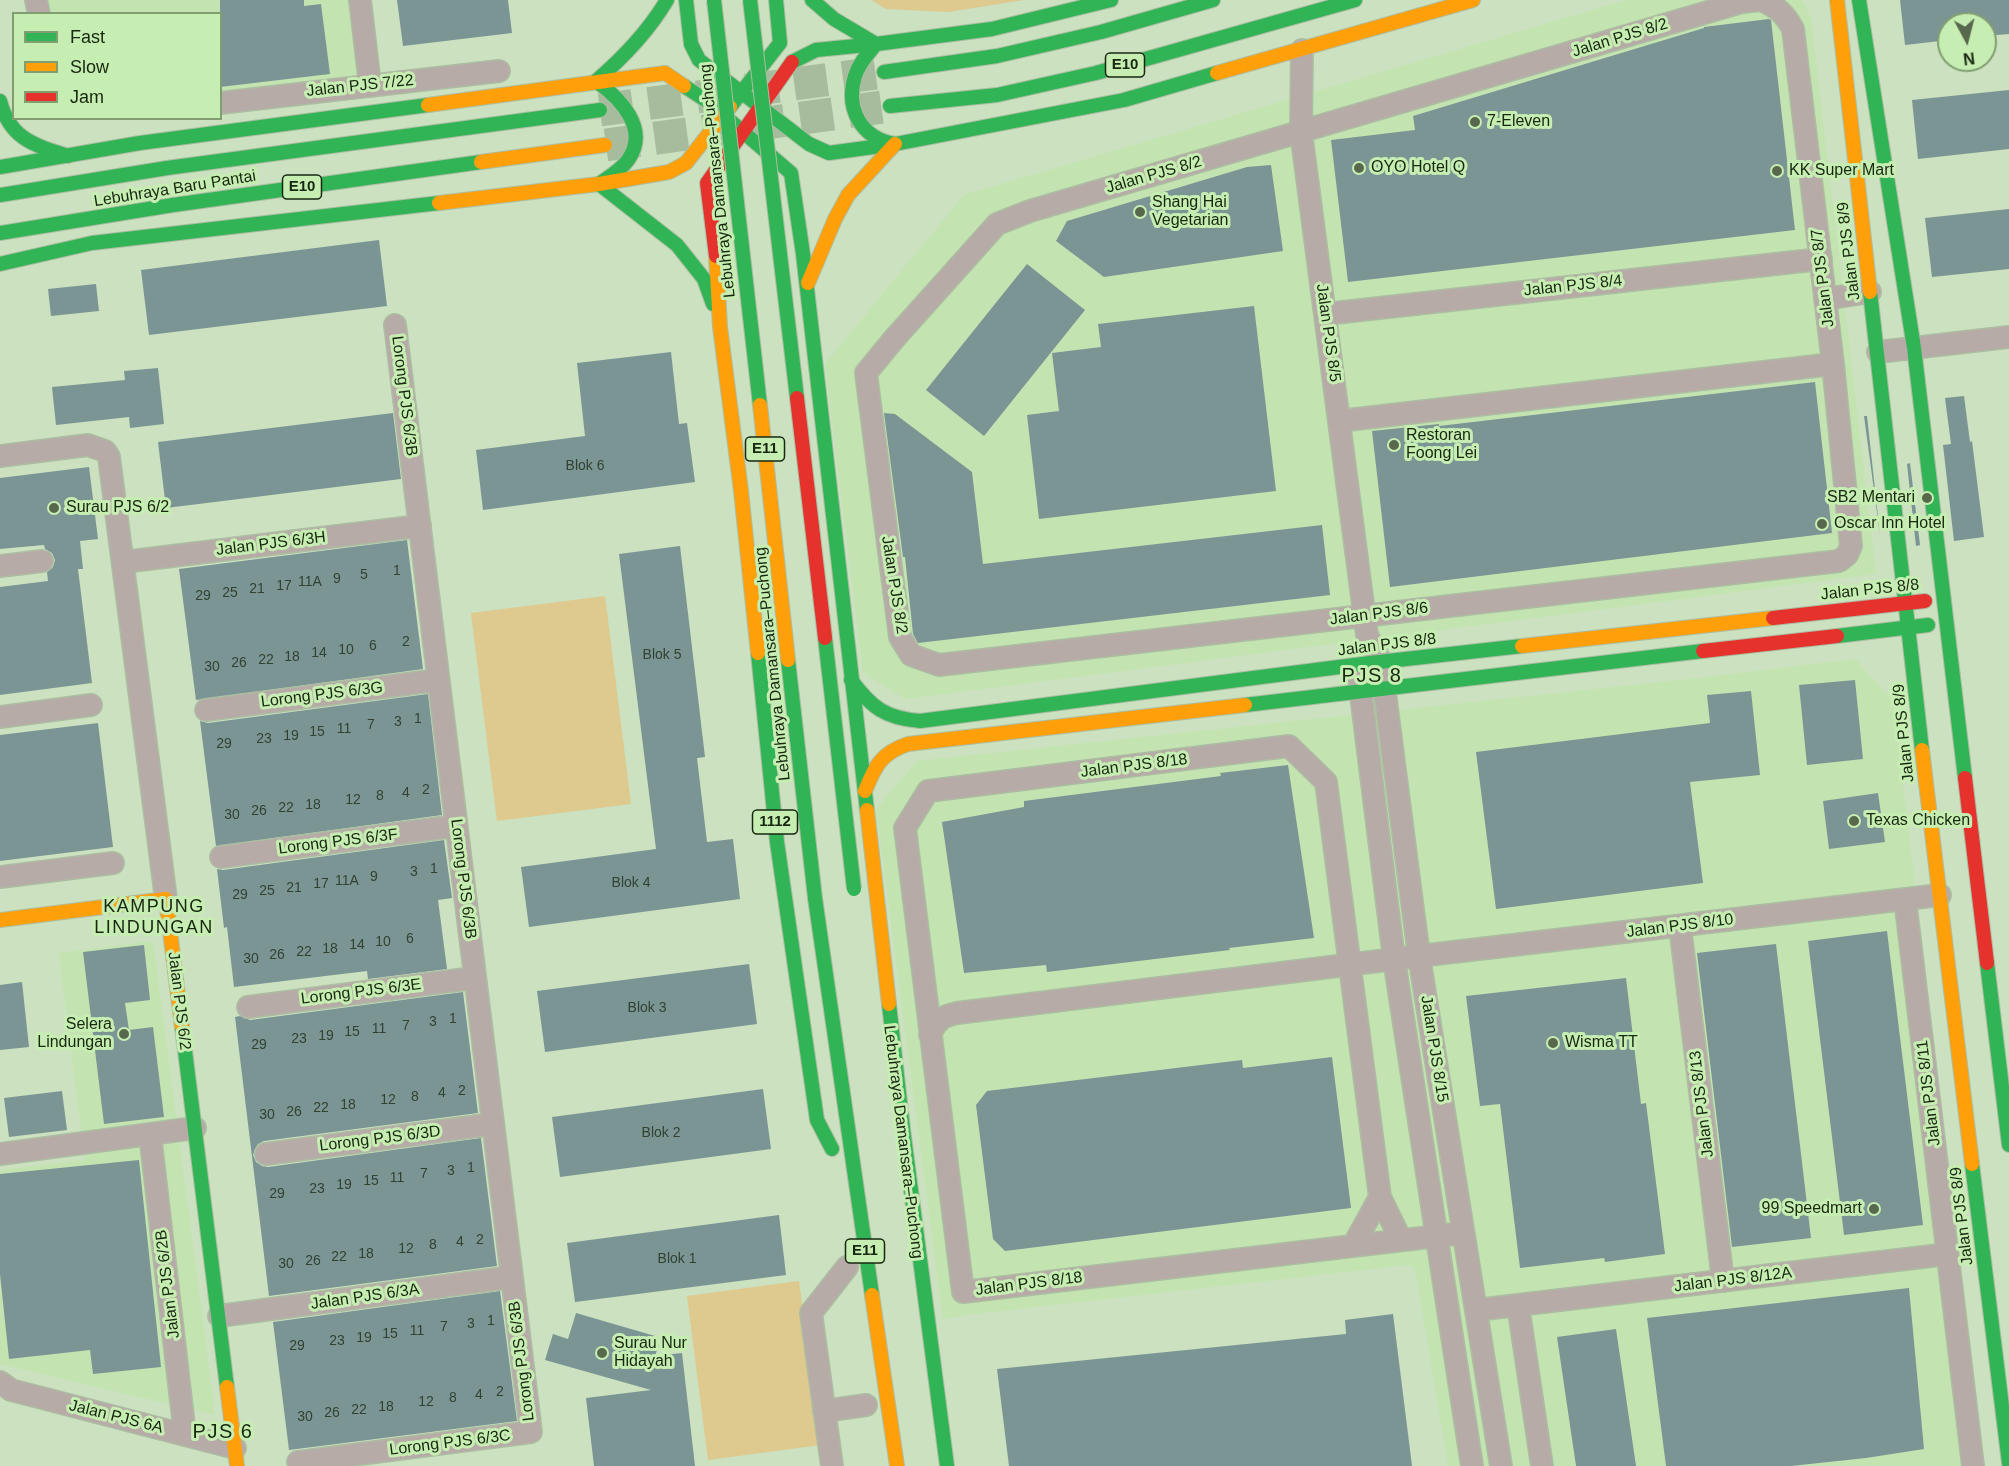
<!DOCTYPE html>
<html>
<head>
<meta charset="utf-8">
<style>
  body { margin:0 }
  #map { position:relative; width:2009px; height:1466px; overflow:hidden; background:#cbe1bf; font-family:Arial,sans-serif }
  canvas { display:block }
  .legend { position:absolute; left:12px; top:12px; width:210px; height:108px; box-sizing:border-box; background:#c7eeb2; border:2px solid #819e71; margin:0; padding:8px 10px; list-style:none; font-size:18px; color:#182710 }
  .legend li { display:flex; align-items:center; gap:12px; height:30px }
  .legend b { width:30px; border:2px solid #819e71 }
  .north { position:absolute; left:1937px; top:12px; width:60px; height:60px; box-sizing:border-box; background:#c7eeb2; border:2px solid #819e71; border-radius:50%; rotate:173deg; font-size:16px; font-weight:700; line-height:24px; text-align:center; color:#182710 }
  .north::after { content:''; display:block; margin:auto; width:21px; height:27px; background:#57684d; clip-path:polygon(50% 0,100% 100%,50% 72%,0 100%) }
</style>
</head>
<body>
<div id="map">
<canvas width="2009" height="1466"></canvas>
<ul class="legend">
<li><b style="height:8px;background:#30b455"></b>Fast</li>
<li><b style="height:8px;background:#ff9f0a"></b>Slow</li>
<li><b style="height:8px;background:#e5322d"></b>Jam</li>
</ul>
<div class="north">N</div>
</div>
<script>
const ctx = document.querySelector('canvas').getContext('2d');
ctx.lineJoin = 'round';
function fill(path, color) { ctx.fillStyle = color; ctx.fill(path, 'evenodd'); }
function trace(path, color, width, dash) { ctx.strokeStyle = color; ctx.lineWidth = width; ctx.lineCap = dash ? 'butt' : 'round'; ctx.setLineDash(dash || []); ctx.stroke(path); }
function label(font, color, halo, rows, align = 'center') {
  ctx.font = font + ' Arial,sans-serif'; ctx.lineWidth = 6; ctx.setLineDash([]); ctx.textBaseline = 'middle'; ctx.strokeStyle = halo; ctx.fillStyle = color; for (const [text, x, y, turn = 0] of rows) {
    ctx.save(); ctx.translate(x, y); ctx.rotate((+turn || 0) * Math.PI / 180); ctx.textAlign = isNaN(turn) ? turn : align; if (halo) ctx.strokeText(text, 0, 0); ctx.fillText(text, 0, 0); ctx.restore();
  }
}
const built = new Path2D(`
  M 43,0 L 353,0 L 362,79 L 221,96 L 220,14 L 45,13 Z
  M 1626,0 L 1802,0 L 1811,18 L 1876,574 L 905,699 L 863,672 L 825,364 L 964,195 Z
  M 1855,659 L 1893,701 L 1984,1466 L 1448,1466 L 1415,1268 L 1407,1265 L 974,1314 L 943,1319 L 876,809 L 917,761 L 1699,678 Z
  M 153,941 L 215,1415 L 0,1364 L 0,1170 L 85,1160 L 59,953 Z`);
const green = new Path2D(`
  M 871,0 L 1024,0 L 948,12 L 886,9 Z
  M 605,596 L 631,804 L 497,821 L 471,613 Z
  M 799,1281 L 821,1445 L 708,1460 L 687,1296 Z`);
const building = new Path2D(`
  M 220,0 L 304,0 L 304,6 L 321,4 L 330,74 L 220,87 Z
  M 397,0 L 508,0 L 512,33 L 403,46 Z
  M 1900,0 L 2009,0 L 2009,34 L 1985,36 L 1985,24 L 1949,24 L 1949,40 L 1905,45 Z
  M 1769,19 L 1771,20 L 1795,230 L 1348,282 L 1331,140 L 1415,130 L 1413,116 L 1704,28 L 1704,27 Z
  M 2009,90 L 2009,149 L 1918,159 L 1912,100 Z
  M 1271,165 L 1283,251 L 1104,277 L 1056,241 L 1067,221 L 1247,167 Z
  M 2009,209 L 2009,269 L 1932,277 L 1925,218 Z
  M 379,240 L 387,306 L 149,335 L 141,270 Z
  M 1027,264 L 1085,310 L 984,436 L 926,390 Z
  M 96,284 L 99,311 L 51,316 L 48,289 Z
  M 1254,306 L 1276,491 L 1039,519 L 1027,415 L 1059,411 L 1052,353 L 1101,347 L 1098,324 Z
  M 671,352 L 679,424 L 687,423 L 695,482 L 483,510 L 476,450 L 585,436 L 577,363 Z
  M 158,368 L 164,424 L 130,428 L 129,417 L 56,425 L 52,387 L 125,380 L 124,371 Z
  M 1815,382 L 1832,533 L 1390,587 L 1372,431 L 1439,424 L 1439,426 Z
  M 1964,396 L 1970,442 L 1972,441 L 1984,537 L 1954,541 L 1943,445 L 1951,444 L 1945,398 Z
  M 393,413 L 401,479 L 166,508 L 158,442 Z
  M 884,413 L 895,414 L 972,472 L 983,564 L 1322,525 L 1330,595 L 918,643 L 913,634 L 905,557 L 903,557 Z
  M 1864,416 L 1867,416 L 1880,535 Z
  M 1910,463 L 1920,545 L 1916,546 L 1907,464 Z
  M 89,467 L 98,539 L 80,541 L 83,569 L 78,569 L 92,683 L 0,695 L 0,587 L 48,581 L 47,572 L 53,567 L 55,560 L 52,553 L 45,549 L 44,545 L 0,549 L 0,478 Z
  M 407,540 L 423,669 L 196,700 L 179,569 Z
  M 680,546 L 705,757 L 697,758 L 707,842 L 733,839 L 740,899 L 529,927 L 521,867 L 656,849 L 619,554 Z
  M 1855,680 L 1863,759 L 1807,765 L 1799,685 Z
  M 1751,691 L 1760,775 L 1690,782 L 1703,883 L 1496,909 L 1476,752 L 1710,723 L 1707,695 Z
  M 428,694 L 442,815 L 216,846 L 200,721 L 208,723 Z
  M 98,723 L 113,847 L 0,861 L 0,735 Z
  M 1288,765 L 1314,938 L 1229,948 L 1230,950 L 1047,972 L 1046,965 L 964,973 L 942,822 L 1024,807 L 1024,801 L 1221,776 L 1220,773 Z
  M 1878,793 L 1885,842 L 1829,849 L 1823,801 Z
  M 444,840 L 452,898 L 438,900 L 447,969 L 368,979 L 367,971 L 234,987 L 227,927 L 224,928 L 217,869 L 223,870 Z
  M 1887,931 L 1923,1225 L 1844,1235 L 1808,941 Z
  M 1776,944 L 1811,1238 L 1732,1247 L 1697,953 Z
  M 144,945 L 150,1000 L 125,1003 L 129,1030 L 153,1027 L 164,1117 L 104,1124 L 83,952 Z
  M 749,964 L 757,1024 L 545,1052 L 537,991 Z
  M 1626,978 L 1641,1104 L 1646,1103 L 1665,1254 L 1605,1262 L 1604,1258 L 1520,1268 L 1500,1104 L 1480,1106 L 1466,996 Z
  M 22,982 L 29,1047 L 0,1050 L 0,985 Z
  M 463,992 L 478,1113 L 264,1141 L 258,1144 L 255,1149 L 253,1155 L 256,1162 L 262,1166 L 268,1167 L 481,1138 L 497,1266 L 269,1296 L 235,1017 L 240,1016 L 250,1020 Z
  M 1332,1057 L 1351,1208 L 1005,1251 L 993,1239 L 976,1105 L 987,1091 L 1242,1060 L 1243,1068 Z
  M 763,1089 L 771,1149 L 560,1177 L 552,1117 Z
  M 62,1091 L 67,1130 L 9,1137 L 4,1098 Z
  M 139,1160 L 161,1367 L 93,1374 L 90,1350 L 9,1359 L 0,1274 L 0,1174 Z
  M 779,1215 L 786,1275 L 575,1302 L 567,1243 Z
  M 1909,1288 L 1924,1449 L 1866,1458 L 1791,1466 L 1666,1466 L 1647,1318 Z
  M 500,1291 L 517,1421 L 289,1450 L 273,1322 Z
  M 576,1313 L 655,1336 L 653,1344 L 659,1345 L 655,1356 L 682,1353 L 695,1466 L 594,1466 L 586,1398 L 651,1390 L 545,1360 L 553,1334 L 568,1339 Z
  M 1393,1314 L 1412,1466 L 1009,1466 L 997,1369 L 1346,1334 L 1345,1320 Z
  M 1616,1329 L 1636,1466 L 1576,1466 L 1557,1337 Z`);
const highwayTunnel = new Path2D(`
  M 600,110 L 884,72
  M 606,145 L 890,106`);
const street = new Path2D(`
  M 36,0 L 39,14
  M 360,0 L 370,85
  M 1761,0 C 1777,7 1785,14 1793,29 L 1833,364 L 1851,546 L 1847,555 L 1839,561 L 939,665 L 911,655 L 900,637 L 866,373 L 894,339 L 997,224 L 1030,211 L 1742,2 Z
  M 1302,50 L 1301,132 L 1367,635 L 1381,662 L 1419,956 L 1501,1466
  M 220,103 L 499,71
  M 1825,299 L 1870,292
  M 1325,314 L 1821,259
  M 1878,352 L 2009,337
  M 1339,421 L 1833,364
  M 0,456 L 88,445 L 105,451 L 109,457 L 166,899
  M 123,562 L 420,526
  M 0,566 L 42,561
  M 1359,679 L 1394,959 L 1472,1466
  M 206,710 L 438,680
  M 0,717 L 91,705
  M 221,857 L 455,826
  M 0,877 L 113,863
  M 1905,899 L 1973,1466
  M 1680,926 L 1723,1281
  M 248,1007 L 474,978
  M 930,1035 C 936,1021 942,1016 957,1013 L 1419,956 L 1940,895
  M 150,1134 L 185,1435
  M 0,1154 L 195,1128
  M 266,1154 L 493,1124
  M 1401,1240 L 1380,1197 L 1326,782 L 1289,746 L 928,791 L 905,828 L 963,1292 L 1463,1233
  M 1353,1246 L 1380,1197
  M 1518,1305 L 1542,1466
  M 1476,1310 L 1948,1254
  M 219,1316 L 512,1277
  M 0,1382 L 11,1390 L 235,1448
  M 824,1411 L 866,1405
  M 298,1462 L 531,1432 L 395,325
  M 832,1466 L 811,1313 L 847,1267`);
const fast = new Path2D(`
  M 686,0 L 691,44 L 699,60 L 809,144 L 829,153 L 895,144 L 1124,100 L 1217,73
  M 812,0 L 834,19 L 876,44
  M 1859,0 L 1914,348 L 1965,778
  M 876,44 L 992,29 L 1111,0
  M 876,44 C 868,54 859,63 855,76 C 845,109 861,138 895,144
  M 792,62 L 816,50 L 876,44
  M 884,72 L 997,56 L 1101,32 L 1213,0
  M 596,81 C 620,98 650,129 628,160 C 621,170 609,177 599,184
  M 596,81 C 624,57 648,32 667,0
  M 684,86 L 707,101 L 791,173 L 803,254 L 867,810
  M 0,101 C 10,139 34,145 68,156
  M 890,106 L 997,95 L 1096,73 L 1355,0
  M 730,107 L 780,43 L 776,0
  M 0,167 L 140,143 L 428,105
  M 599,184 L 677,245 L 704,279 L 713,304
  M 0,195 L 167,168 L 600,110
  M 0,233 L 173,205 L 481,162
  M 0,264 L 92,243 L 439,203
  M 1870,292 L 1922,750
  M 1837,636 L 1928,625
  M 758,653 L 777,842 L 817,1120 L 832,1149
  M 851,680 C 872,708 885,718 920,721 L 1370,663 L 1522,646
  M 1245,705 L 1703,651
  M 815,898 L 872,1295
  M 1987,963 L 2009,1145
  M 889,1004 L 903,1129 L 947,1466
  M 182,1027 L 227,1387
  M 1972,1164 L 2009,1463`);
const slow = new Path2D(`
  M 1837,0 L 1870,292
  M 1217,73 L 1473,0
  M 428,105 L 665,73 L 684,86
  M 481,162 L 605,145
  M 439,203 L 599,184 L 669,172 L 686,163 L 730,107
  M 716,256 L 720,327 L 741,491 L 758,653
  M 808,283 L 835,219 L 848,195 L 895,144
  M 1522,646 L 1773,618
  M 1922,750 L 1972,1164
  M 865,791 C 875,766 881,753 908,744 L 1245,705
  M 867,810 L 889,1004
  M 0,920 L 166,899 L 182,1027
  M 872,1295 L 897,1466
  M 227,1387 L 237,1466`);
const jam = new Path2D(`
  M 716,256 L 707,183 L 792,62
  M 1773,618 L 1925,601
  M 1703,651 L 1837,636
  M 1965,778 L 1987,963`);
const fastBridge = new Path2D(`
  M 714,0 L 760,405
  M 750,0 L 797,398
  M 825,638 L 854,889
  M 788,660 L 815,898`);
const slowBridge = new Path2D(`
  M 760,405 L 788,660`);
const jamBridge = new Path2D(`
  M 797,398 L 825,638`);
const markers = [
  [1475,122,6,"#57684d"],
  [1359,168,6,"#57684d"],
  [1777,171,6,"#57684d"],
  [1140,212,6,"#57684d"],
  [1394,445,6,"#57684d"],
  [1927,498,6,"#57684d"],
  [54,508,6,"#57684d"],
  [1822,524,6,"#57684d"],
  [1854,821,6,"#57684d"],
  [124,1034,6,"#57684d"],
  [1553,1043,6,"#57684d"],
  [1874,1209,6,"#57684d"],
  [602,1353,6,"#57684d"]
];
const numberNames = [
  ["Blok 6",585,466],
  ["1",397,571],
  ["5",364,575],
  ["9",337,579],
  ["11A",310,582],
  ["17",284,586],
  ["21",257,589],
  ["25",230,593],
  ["29",203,596],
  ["2",406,642],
  ["6",373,646],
  ["10",346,650],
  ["14",319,653],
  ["Blok 5",662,655],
  ["18",292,657],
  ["22",266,660],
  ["26",239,663],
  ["30",212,667],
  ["1",418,719],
  ["3",398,722],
  ["7",371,725],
  ["11",344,729],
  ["15",317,732],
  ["19",291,736],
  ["23",264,739],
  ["29",224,744],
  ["2",426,790],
  ["4",406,793],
  ["8",380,796],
  ["12",353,800],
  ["18",313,805],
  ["22",286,808],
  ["26",259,811],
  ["30",232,815],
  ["1",434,869],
  ["3",414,872],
  ["9",374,877],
  ["11A",347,881],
  ["Blok 4",631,883],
  ["17",321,884],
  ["21",294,888],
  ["25",267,891],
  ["29",240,895],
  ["6",410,939],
  ["10",383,942],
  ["14",357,945],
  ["18",330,949],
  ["22",304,952],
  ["26",277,955],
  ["30",251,959],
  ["Blok 3",647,1008],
  ["1",453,1019],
  ["3",433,1022],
  ["7",406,1026],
  ["11",379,1029],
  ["15",352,1032],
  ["19",326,1036],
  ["23",299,1039],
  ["29",259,1045],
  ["2",462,1091],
  ["4",442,1093],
  ["8",415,1097],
  ["12",388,1100],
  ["18",348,1105],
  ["22",321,1108],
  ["26",294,1112],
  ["30",267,1115],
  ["Blok 2",661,1133],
  ["1",471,1168],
  ["3",451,1171],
  ["7",424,1174],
  ["11",397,1178],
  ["15",371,1181],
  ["19",344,1185],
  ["23",317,1189],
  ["29",277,1194],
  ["2",480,1240],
  ["4",460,1242],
  ["8",433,1245],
  ["12",406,1249],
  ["18",366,1254],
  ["22",339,1257],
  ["Blok 1",677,1259],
  ["26",313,1261],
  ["30",286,1264],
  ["1",491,1321],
  ["3",471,1324],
  ["7",444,1327],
  ["11",417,1331],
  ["15",390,1334],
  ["19",364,1338],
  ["23",337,1341],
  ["29",297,1346],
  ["2",500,1392],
  ["4",479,1395],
  ["8",453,1398],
  ["12",426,1402],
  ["18",386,1407],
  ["22",359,1410],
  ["26",332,1413],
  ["30",305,1417]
];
const shields = [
  [1125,65,39],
  [302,187,39],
  [765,449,39],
  [775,822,45],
  [865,1251,39]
];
const shieldNames = [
  ["E10",1125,65],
  ["E10",302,187],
  ["E11",765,449],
  ["1112",775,822],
  ["E11",865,1251]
];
const streetNames = [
  ["Jalan PJS 8/2",1620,38,-17],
  ["Jalan PJS 7/22",360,86,-6],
  ["Jalan PJS 8/2",1154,175,-16],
  ["Lebuhraya Damansara–Puchong",718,181,-96],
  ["Lebuhraya Baru Pantai",175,189,-9],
  ["Jalan PJS 8/9",1849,251,-97],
  ["Jalan PJS 8/7",1823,278,-97],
  ["Jalan PJS 8/4",1573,286,-6],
  ["Jalan PJS 8/5",1328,333,82],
  ["Lorong PJS 6/3B",404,396,83],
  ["Jalan PJS 6/3H",271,544,-7],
  ["Jalan PJS 8/2",894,585,81],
  ["Jalan PJS 8/8",1870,590,-6],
  ["Jalan PJS 8/6",1379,614,-7],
  ["Jalan PJS 8/8",1387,645,-7],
  ["Lebuhraya Damansara–Puchong",773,664,-96],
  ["Lorong PJS 6/3G",322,695,-7],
  ["Jalan PJS 8/9",1904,733,-96],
  ["Jalan PJS 8/18",1134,766,-7],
  ["Lorong PJS 6/3F",338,842,-7],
  ["Lorong PJS 6/3B",463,879,83],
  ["Jalan PJS 8/10",1680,926,-7],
  ["Lorong PJS 6/3E",361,992,-7],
  ["Jalan PJS 6/2",179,1001,83],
  ["Jalan PJS 8/15",1434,1049,81],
  ["Jalan PJS 8/11",1929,1093,-97],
  ["Jalan PJS 8/13",1702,1104,-97],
  ["Lorong PJS 6/3D",380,1139,-7],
  ["Lebuhraya Damansara–Puchong",903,1142,83],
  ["Jalan PJS 8/9",1962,1216,-97],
  ["Jalan PJS 8/12A",1733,1280,-7],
  ["Jalan PJS 6/2B",168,1284,-97],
  ["Jalan PJS 8/18",1029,1284,-7],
  ["Jalan PJS 6/3A",365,1297,-8],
  ["Lorong PJS 6/3B",522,1361,-97],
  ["Jalan PJS 6A",116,1417,14],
  ["Lorong PJS 6/3C",450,1443,-7]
];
const poiNames = [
  ["7-Eleven",1487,122],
  ["OYO Hotel Q",1371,168],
  ["KK Super Mart",1789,171],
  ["Shang Hai",1152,203],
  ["Vegetarian",1152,221],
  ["Restoran",1406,436],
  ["Foong Lei",1406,454],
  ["SB2 Mentari",1915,498,"right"],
  ["Surau PJS 6/2",66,508],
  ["Oscar Inn Hotel",1834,524],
  ["Texas Chicken",1866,821],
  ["Selera",112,1025,"right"],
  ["Lindungan",112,1043,"right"],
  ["Wisma TT",1565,1043],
  ["99 Speedmart",1862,1209,"right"],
  ["Surau Nur",614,1344],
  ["Hidayah",614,1362]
];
const neighbourhoodNames = [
  ["KAMPUNG",154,907],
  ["LINDUNGAN",154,928]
];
const quarterNames = [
  ["PJS 8",1372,676],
  ["PJS 6",223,1432]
];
fill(built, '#c3e4b1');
fill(green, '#dec98e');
fill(building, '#7b9595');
trace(highwayTunnel, '#a7bc9c', 33, [33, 16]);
trace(street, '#acbda2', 24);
trace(fast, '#acbda2', 16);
trace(slow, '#acbda2', 16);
trace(jam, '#acbda2', 16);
trace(street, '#b7aba7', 21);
trace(fast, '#30b455', 14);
trace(slow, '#ff9f0a', 14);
trace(jam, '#e5322d', 14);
trace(fastBridge, '#acbda2', 16, []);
trace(slowBridge, '#acbda2', 16, []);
trace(jamBridge, '#acbda2', 16, []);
trace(fastBridge, '#30b455', 14);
trace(slowBridge, '#ff9f0a', 14);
trace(jamBridge, '#e5322d', 14);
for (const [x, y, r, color] of markers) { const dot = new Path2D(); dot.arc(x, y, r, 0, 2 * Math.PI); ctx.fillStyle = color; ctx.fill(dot); trace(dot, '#c7eeb2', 2); }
label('14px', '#314231', null, numberNames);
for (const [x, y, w] of shields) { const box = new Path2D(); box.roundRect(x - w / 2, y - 12, w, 24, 4.5); ctx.fillStyle = '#c7eeb2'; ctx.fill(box); trace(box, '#182710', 1.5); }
label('bold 15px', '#182710', null, shieldNames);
label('16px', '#182710', '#c7eeb2', streetNames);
label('16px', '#182710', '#c7eeb2', poiNames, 'left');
ctx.letterSpacing = '1.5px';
label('18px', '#182710', '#c7eeb2', neighbourhoodNames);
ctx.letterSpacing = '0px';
ctx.letterSpacing = '1.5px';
label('20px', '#182710', '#c7eeb2', quarterNames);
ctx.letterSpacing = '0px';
</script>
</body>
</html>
